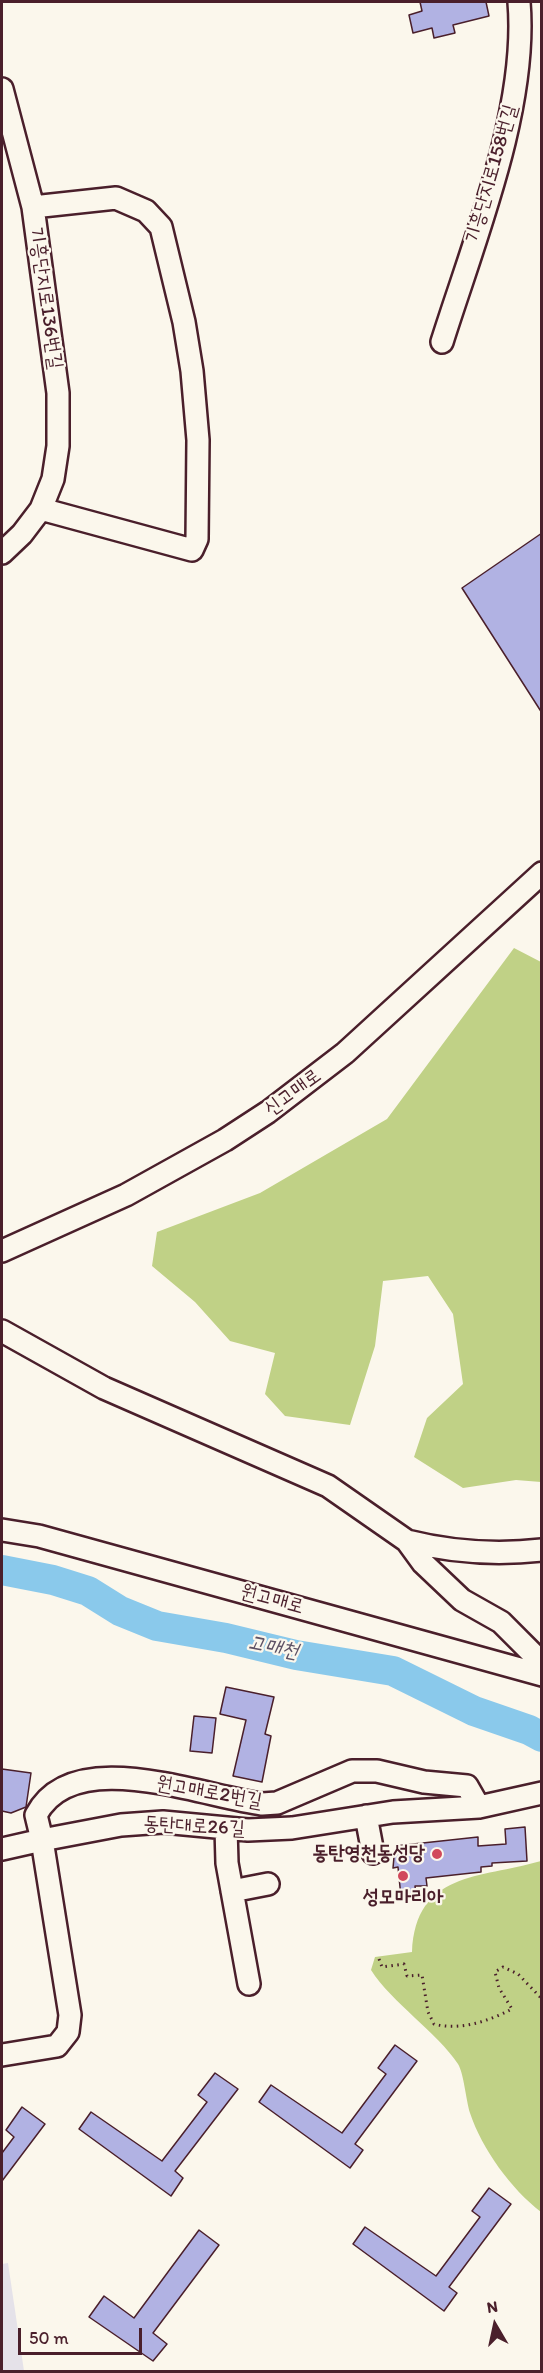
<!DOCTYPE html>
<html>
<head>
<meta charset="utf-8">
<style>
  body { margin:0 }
  #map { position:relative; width:543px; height:2373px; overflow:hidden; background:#fbf7ec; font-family:Itim,sans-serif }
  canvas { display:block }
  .frame { position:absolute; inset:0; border:3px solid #4a1f2b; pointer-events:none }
  .north { position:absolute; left:465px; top:2295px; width:60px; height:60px; -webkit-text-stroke:4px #fbf7ec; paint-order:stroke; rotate:351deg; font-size:16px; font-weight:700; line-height:24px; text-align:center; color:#4a1f2b }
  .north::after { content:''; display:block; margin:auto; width:21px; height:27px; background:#4a1f2b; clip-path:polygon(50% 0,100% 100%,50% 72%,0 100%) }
  .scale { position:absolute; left:18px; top:2328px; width:124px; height:27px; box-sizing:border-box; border:3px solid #4a1f2b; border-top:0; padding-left:8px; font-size:18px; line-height:21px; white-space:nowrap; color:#4a1f2b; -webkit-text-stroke:4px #fbf7ec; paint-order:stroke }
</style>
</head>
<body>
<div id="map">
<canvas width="543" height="2373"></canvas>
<div class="frame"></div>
<div class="north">N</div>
<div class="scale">50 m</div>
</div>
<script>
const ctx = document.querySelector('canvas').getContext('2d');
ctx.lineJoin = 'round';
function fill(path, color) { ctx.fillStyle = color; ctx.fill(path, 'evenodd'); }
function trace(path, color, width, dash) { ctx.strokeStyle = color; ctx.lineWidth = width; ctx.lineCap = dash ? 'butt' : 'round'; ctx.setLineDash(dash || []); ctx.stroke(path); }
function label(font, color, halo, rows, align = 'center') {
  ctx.font = font + ' Itim,"Poor Story",sans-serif'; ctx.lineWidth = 4.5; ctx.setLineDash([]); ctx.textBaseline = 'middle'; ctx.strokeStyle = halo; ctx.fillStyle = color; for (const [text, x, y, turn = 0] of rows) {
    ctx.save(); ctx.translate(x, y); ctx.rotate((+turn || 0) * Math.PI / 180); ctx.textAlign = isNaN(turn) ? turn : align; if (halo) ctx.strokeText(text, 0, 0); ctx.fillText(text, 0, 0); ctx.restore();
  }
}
const built = new Path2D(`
  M 8,2263 L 24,2371 L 2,2371 L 2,2264 Z`);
const green = new Path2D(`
  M 514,948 L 541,962 L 541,1482 L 516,1480 L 463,1488 L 414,1457 L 427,1418 L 463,1384 L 453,1314 L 428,1276 L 383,1281 L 375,1346 L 350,1425 L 285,1416 L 265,1394 L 275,1353 L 230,1341 L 195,1302 L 152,1266 L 157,1232 L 260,1193 L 387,1119 Z
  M 541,1861 L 542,1861 L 541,2212 C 511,2189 482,2149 470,2113 C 466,2100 464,2074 458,2064 C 437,2032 392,2003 371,1970 L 375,1957 L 412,1952 C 416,1871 479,1879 541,1861 Z`);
const river = new Path2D(`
  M 2,1570 L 53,1580 L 88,1591 L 120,1611 L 157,1626 L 226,1638 L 296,1655 L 393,1671 L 474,1711 L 529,1730 L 542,1737`);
const building = new Path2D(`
  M 420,2 L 486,2 L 489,16 L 453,25 L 455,33 L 434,38 L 432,28 L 413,33 L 409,15 L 422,11 Z
  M 542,533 L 542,713 L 462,588 Z
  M 226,1687 L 274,1697 L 265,1734 L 271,1736 L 262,1782 L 233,1776 L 246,1720 L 220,1714 Z
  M 194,1716 L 216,1718 L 212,1753 L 190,1751 Z
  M 2,1769 L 31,1773 L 26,1807 L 11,1813 L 2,1811 Z
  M 525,1827 L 527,1861 L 492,1863 L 492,1866 L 481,1867 L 481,1872 L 426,1878 L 427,1886 L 415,1886 L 416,1896 L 401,1897 L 398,1867 L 393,1868 L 395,1846 L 478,1837 L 478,1846 L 506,1844 L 505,1829 Z
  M 395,2045 L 417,2061 L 355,2144 L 363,2150 L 350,2168 L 259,2102 L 271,2085 L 342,2133 L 386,2074 L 378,2068 Z
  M 215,2073 L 238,2089 L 175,2171 L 183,2178 L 171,2196 L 79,2129 L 91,2112 L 162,2161 L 207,2102 L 198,2095 Z
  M 22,2107 L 45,2124 L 2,2181 L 2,2153 L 14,2137 L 6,2130 Z
  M 489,2188 L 511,2204 L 449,2287 L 457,2293 L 444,2311 L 353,2244 L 365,2227 L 436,2276 L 480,2217 L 472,2211 Z
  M 199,2230 L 219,2245 L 153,2333 L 167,2344 L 153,2361 L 89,2317 L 104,2296 L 134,2318 Z`);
const path = new Path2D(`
  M 379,1959 L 382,1967 L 404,1964 L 407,1976 L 422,1975 L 428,2012 L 434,2024 C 460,2031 489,2021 512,2009 L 499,1988 L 495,1972 L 503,1967 L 518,1974 L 542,1999`);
const minor = new Path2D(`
  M 2,89 L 33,207 L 58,393 L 58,446 L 53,479 L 41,509 L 22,534 L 2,553
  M 33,207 L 116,198 L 146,211 L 161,227 L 184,322 L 192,371 L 198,440 L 197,539 L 192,550 L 41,509
  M 442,342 C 474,240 528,109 519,2
  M 2,1251 L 126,1195 L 225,1140 L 268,1112 L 345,1053 L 542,873
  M 2,1331 L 104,1388 L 328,1486 L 407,1541 L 423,1563 L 462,1600 L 501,1622 L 542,1663
  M 2,1530 L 39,1536 L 542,1675
  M 407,1541 C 451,1552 497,1555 542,1550
  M 366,1816 L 373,1853
  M 226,1828 L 227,1863 L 249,1984
  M 2,1849 L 42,1840 L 36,1815 C 73,1744 200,1796 262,1804 L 277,1803 L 352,1771 L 377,1771 L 424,1782 L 467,1786 L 479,1807
  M 232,1891 L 268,1884
  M 2,2055 L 57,2046 L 68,2032 L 70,2015 L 42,1840 L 121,1825 L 163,1822 L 248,1830 L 292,1828 L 393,1812 L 479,1807 L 542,1793`);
const markers = [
  [437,1854,6,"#d1495b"],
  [403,1876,6,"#d1495b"]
];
const streetNames = [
  ["기흥단지로158번길",492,174,-74],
  ["기흥단지로136번길",45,298,82],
  ["신고매로",293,1093,-36],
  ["원고매로",272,1600,15],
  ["원고매로2번길",209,1793,10],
  ["동탄대로26길",194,1827,3]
];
const poiNames = [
  ["동탄영천동성당",425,1854],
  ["성모마리아",403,1898,"center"]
];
const waterNames = [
  ["고매천",273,1648,11]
];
fill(built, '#e5e2e9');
fill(green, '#c0d186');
trace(river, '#8ac9eb', 30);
fill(building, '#b1b2e3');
trace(building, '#4a1f2b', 1.5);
trace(minor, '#4a1f2b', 26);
trace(path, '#4a1f2b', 3, [1.5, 4.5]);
trace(minor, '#fbf7ec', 21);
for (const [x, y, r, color] of markers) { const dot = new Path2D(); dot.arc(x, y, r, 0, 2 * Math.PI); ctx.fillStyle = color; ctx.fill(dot); trace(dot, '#fbf7ec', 2); }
label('20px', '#4a1f2b', '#fbf7ec', streetNames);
label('bold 20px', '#4a1f2b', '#fbf7ec', poiNames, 'right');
label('italic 21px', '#5d5265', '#fbf7ec', waterNames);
</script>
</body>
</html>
